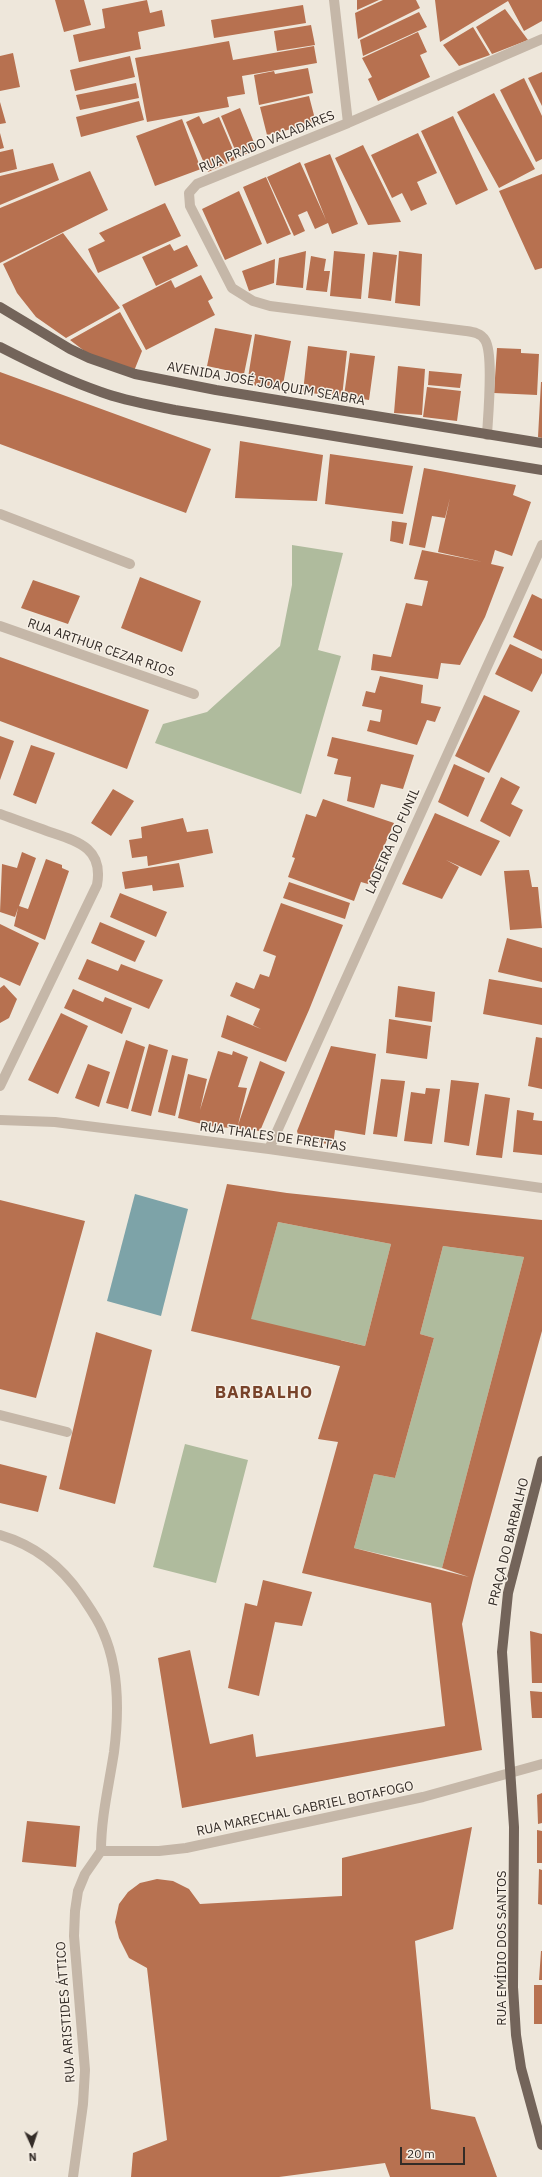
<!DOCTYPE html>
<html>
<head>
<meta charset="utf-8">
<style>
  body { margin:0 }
  #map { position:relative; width:542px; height:2177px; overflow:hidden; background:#eee7db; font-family:"IBM Plex Sans",sans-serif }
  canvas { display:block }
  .north { position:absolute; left:12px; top:2125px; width:40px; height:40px; -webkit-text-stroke:3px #f7f0e6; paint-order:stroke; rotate:177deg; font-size:11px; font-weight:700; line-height:16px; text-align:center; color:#332c27 }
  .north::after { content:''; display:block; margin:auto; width:14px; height:18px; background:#332c27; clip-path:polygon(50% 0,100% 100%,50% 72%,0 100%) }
  .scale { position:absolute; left:400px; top:2147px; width:65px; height:18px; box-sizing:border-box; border:2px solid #332c27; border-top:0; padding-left:5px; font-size:12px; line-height:14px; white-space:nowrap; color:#332c27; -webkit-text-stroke:3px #f7f0e6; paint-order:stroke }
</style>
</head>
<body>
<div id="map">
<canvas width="542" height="2177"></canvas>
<div class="north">N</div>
<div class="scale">20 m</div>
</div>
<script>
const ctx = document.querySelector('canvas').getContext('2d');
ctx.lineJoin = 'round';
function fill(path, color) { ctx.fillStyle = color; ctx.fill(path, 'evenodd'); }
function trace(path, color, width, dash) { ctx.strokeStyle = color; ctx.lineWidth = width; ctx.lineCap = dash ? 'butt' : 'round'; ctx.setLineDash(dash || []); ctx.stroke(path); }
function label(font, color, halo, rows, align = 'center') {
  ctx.font = font + ' "IBM Plex Sans",sans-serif'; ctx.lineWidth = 3; ctx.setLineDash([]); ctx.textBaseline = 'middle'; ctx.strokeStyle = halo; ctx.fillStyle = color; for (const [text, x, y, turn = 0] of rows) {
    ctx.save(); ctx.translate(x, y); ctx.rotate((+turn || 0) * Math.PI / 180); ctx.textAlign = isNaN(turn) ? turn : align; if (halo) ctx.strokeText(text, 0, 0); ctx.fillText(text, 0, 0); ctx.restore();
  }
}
const green = new Path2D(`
  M 292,545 L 343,553 L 318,650 L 341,656 L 301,794 L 155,743 L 163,724 L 207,712 L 280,646 L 292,585 Z
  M 278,1222 L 391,1244 L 365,1346 L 341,1340 L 340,1366 L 244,1342 Z
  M 443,1246 L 524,1257 L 442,1568 L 354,1548 L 374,1474 L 395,1478 L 434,1338 L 420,1334 Z
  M 185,1444 L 248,1460 L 216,1583 L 153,1567 Z`);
const water = new Path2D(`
  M 135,1194 L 188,1209 L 161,1316 L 107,1301 Z`);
const building = new Path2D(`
  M 55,0 L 84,0 L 91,25 L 64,32 Z
  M 147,0 L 150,13 L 162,10 L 165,26 L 138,32 L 141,49 L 79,62 L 73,35 L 105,28 L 102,9 Z
  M 357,0 L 379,0 L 357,10 Z
  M 383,0 L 416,0 L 420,8 L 358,39 L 355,13 Z
  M 435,0 L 542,0 L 542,21 L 524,31 L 508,1 L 440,42 Z
  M 303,5 L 306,23 L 214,38 L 211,20 Z
  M 505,9 L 528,40 L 492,54 L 476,27 Z
  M 419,12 L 427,27 L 363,56 L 360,40 Z
  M 311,25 L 315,45 L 277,51 L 274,31 Z
  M 473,27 L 490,55 L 459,66 L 443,45 Z
  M 418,32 L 427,52 L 420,55 L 430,77 L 378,101 L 368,79 L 372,77 L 362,58 Z
  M 229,41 L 233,60 L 314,46 L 317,63 L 242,76 L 245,94 L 227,97 L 229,107 L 147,122 L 135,58 Z
  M 13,53 L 20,87 L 0,91 L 0,56 Z
  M 130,56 L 135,77 L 75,91 L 70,70 Z
  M 308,68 L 313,93 L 259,105 L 254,75 L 274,71 L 275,74 Z
  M 542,72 L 542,106 L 528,78 Z
  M 524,78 L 542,116 L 542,159 L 536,162 L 500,90 Z
  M 136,83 L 139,98 L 80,110 L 76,95 Z
  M 494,93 L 535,169 L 499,188 L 457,112 Z
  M 309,96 L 316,123 L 267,135 L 260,107 Z
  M 139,101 L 144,120 L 81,137 L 76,117 Z
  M 0,102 L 6,123 L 0,124 Z
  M 240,108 L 257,150 L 238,157 L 221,116 Z
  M 199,116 L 203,124 L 219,117 L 237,159 L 208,172 L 186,122 Z
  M 453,116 L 488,190 L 456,205 L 421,131 Z
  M 182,119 L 201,169 L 155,186 L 136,136 Z
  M 0,133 L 4,148 L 0,149 Z
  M 418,133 L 437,173 L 417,182 L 427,204 L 411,211 L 402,193 L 392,198 L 371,155 Z
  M 363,145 L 401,222 L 368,225 L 335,158 Z
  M 13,149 L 17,169 L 0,173 L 0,152 Z
  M 330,154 L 358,224 L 332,234 L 328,223 L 315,229 L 307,211 L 298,215 L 305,231 L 294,236 L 267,177 L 300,162 L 326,220 L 304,164 Z
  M 53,163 L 59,180 L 0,205 L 0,176 Z
  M 90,171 L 108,210 L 0,263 L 0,208 Z
  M 542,174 L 542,268 L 535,270 L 499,191 Z
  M 266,177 L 291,234 L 267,244 L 243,187 Z
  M 239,191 L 262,244 L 225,260 L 202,209 Z
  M 165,203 L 181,236 L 98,273 L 88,249 L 105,241 L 99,233 Z
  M 63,233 L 120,308 L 66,338 L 36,317 L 17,293 L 3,264 Z
  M 170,244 L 174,251 L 187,245 L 198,266 L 156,286 L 142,257 Z
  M 306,251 L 303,288 L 276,285 L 279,258 Z
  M 334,251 L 365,254 L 361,299 L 330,296 Z
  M 399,251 L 422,254 L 420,306 L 395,303 Z
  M 373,252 L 397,255 L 391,301 L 368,298 Z
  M 311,256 L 326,259 L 324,271 L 330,271 L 327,292 L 306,290 Z
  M 275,259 L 274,283 L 249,291 L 242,271 Z
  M 201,275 L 213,298 L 208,301 L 215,315 L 146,350 L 122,305 L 171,280 L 175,288 Z
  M 120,312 L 142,351 L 134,371 L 87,353 L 70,340 Z
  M 215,328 L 252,335 L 244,374 L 207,366 Z
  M 255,334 L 291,341 L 282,390 L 247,384 Z
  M 308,346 L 347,351 L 342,397 L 303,392 Z
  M 497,348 L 521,349 L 521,353 L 539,354 L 537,395 L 494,393 Z
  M 350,353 L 375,356 L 369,400 L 344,396 Z
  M 398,366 L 425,369 L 422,415 L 394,413 Z
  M 429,371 L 462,374 L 460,388 L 428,385 Z
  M 0,372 L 211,449 L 186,513 L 0,444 Z
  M 541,382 L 542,382 L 542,438 L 538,437 Z
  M 427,387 L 461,391 L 457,421 L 423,417 Z
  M 240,441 L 323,455 L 317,501 L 235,498 Z
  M 330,454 L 413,466 L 403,514 L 325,504 Z
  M 424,468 L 516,485 L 513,495 L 531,502 L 512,556 L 495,550 L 491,564 L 504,567 L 485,617 L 460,665 L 441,663 L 438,679 L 371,670 L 373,654 L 391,657 L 406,603 L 422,606 L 428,581 L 414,579 L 422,550 L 483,562 L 438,552 L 450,498 L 445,518 L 432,516 L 425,548 L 409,545 Z
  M 392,521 L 407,523 L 403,544 L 390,541 Z
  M 140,577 L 201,601 L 182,652 L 121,628 Z
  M 33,580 L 80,596 L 68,624 L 21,608 Z
  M 532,594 L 542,599 L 542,651 L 513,637 Z
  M 510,644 L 542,659 L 542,673 L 532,692 L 495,674 Z
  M 0,657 L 149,710 L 127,769 L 0,721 Z
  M 380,676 L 423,685 L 421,703 L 441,707 L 435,722 L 427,720 L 417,745 L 367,731 L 370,720 L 380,722 L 382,710 L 362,706 L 366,691 L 375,693 Z
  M 484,695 L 520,711 L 489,773 L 455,756 Z
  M 0,736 L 14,741 L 0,780 Z
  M 332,737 L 414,755 L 403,789 L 381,784 L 374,808 L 347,801 L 351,777 L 334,774 L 338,759 L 327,756 Z
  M 31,745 L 55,753 L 36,804 L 13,795 Z
  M 454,764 L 485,778 L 468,817 L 438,802 Z
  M 501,777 L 520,787 L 511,804 L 523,810 L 510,837 L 480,821 Z
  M 113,789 L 134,801 L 111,836 L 91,823 Z
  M 323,799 L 394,823 L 368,884 L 361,882 L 354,901 L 288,877 L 295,858 L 292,857 L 306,814 L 316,817 Z
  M 435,813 L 500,841 L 481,876 L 446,860 L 459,867 L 442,899 L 402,884 Z
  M 183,818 L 187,832 L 208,829 L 213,853 L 148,866 L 147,856 L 132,858 L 129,840 L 142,838 L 141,827 Z
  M 22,852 L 36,858 L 19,906 L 28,909 L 46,859 L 62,865 L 62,868 L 69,871 L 45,940 L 14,926 L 18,908 L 15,917 L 0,912 L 2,864 L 17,868 Z
  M 179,863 L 184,887 L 153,891 L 152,885 L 125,889 L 122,872 Z
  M 529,870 L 532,887 L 538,887 L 542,928 L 510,930 L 504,871 Z
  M 289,882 L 350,903 L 345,919 L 283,898 Z
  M 120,893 L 167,912 L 156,937 L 110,917 Z
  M 281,903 L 343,925 L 309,1010 L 286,1062 L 221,1037 L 227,1015 L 261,1029 L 253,1025 L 260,1009 L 230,996 L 236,982 L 254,989 L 260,974 L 269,977 L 276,956 L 263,951 Z
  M 100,922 L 145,941 L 135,962 L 91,943 Z
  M 0,924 L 39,943 L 20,986 L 0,977 Z
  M 507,938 L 542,948 L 542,982 L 498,972 Z
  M 87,959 L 118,971 L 121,964 L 163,980 L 149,1009 L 78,979 Z
  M 489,979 L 542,988 L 542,1025 L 483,1014 Z
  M 4,985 L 17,999 L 9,1018 L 0,1023 L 0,988 Z
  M 398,986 L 435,992 L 432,1022 L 395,1017 Z
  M 73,989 L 103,1002 L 105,997 L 132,1008 L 122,1034 L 64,1008 Z
  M 61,1013 L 88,1026 L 58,1094 L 28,1080 Z
  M 389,1019 L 431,1026 L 427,1059 L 386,1053 Z
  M 536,1037 L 542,1038 L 542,1089 L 528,1086 Z
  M 126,1040 L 145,1047 L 128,1109 L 106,1103 Z
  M 149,1044 L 168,1050 L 151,1116 L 131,1111 Z
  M 331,1046 L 376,1054 L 365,1135 L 335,1130 L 333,1145 L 299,1139 L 297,1131 Z
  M 218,1051 L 232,1055 L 233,1051 L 248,1057 L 238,1087 L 247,1088 L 238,1125 L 260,1061 L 285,1072 L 260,1131 L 210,1126 L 178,1118 L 188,1074 L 207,1079 L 200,1110 Z
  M 172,1055 L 188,1059 L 175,1116 L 158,1112 Z
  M 88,1064 L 110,1072 L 99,1107 L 75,1098 Z
  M 381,1079 L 405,1081 L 397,1137 L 373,1134 Z
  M 451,1080 L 479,1083 L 469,1146 L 444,1142 Z
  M 426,1088 L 440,1089 L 432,1144 L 404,1141 L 411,1092 L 425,1094 Z
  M 485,1094 L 510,1098 L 502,1158 L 476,1155 Z
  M 517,1110 L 534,1113 L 533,1120 L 542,1121 L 542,1155 L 513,1152 Z
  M 227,1184 L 287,1193 L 542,1220 L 542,1331 L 473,1579 L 462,1624 L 482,1750 L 182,1808 L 158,1658 L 190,1650 L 210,1744 L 253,1734 L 256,1757 L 445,1726 L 431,1603 L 302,1573 L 338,1442 L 318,1439 L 340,1366 L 191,1331 ZM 278,1222 L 391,1244 L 365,1346 L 251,1319 ZM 443,1246 L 524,1257 L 442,1568 L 469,1577 L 354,1548 L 374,1474 L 395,1478 L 434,1338 L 420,1334 Z
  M 0,1200 L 85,1221 L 36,1398 L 0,1389 Z
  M 96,1332 L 152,1350 L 115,1504 L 59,1489 Z
  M 0,1464 L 47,1476 L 38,1512 L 0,1503 Z
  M 263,1580 L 312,1592 L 302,1626 L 275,1622 L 259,1696 L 228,1688 L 245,1603 L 257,1606 Z
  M 530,1631 L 542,1634 L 542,1683 L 532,1683 Z
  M 530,1691 L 542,1692 L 542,1718 L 532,1718 Z
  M 542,1793 L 542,1823 L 538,1824 L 537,1795 Z
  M 27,1821 L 80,1826 L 76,1867 L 22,1862 Z
  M 472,1827 L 453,1929 L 415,1941 L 431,2109 L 475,2117 L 497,2177 L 390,2177 L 385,2163 L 279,2177 L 131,2177 L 133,2153 L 167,2140 L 147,1968 L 129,1958 L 119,1938 L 115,1922 L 119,1904 L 128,1892 L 140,1883 L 157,1879 L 173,1881 L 189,1889 L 200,1904 L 342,1896 L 342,1858 Z
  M 537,1830 L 542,1831 L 542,1863 L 537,1863 Z
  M 539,1869 L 542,1870 L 542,1905 L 538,1904 Z
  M 541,1951 L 542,1951 L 542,1980 L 539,1980 Z
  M 534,1985 L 542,1985 L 542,2024 L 534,2024 Z`);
const minor = new Path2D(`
  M 334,0 L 348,123
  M 487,435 C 488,416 494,354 485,340 C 481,333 473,332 466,331 L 270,306 L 253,301 L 232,288 L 190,206 L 189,193 L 197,184 L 348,123 L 542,39
  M 0,514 L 130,564
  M 0,626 L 194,694
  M 0,814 C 16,820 31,825 47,831 C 76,841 104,847 97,885 L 0,1086
  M 0,1120 L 55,1122 L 269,1149 L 542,1188
  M 269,1149 L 542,545
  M 0,1415 L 67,1432
  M 0,1535 C 34,1545 61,1566 81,1595 C 89,1607 98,1619 103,1632 C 119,1668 119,1713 114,1752 C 109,1785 101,1817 101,1851
  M 101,1851 L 159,1851 L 186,1848 L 423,1797 L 542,1764
  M 73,2177 L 83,2104 L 85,2070 L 74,1936 L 75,1911 L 78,1891 L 85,1874 L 101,1851`);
const major = new Path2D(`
  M 0,307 L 70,349 L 89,358 L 135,374 L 216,390 L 542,443
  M 0,347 C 33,364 66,380 101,392 C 125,401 151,405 175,410 L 542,470
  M 542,1461 L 508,1593 L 502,1652 L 514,1827 L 513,1987 L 516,2035 L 521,2068 L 542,2145`);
const streetNames = [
  ["RUA PRADO VALADARES",267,142,-22],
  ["AVENIDA JOSÉ JOAQUIM SEABRA",266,384,10],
  ["RUA ARTHUR CEZAR RIOS",101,648,19],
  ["LADEIRA DO FUNIL",393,841,-66],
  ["RUA THALES DE FREITAS",273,1137,8],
  ["PRAÇA DO BARBALHO",509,1542,-76],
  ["RUA MARECHAL GABRIEL BOTAFOGO",305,1809,-12],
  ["RUA EMÍDIO DOS SANTOS",502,1948,-90],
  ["RUA ARISTIDES ÁTTICO",66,2012,-94]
];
const districtNames = [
  ["BARBALHO",264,1393]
];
fill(green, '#afbb9d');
fill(water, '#7da3a8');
fill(building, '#b77150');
trace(minor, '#c5b7a8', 10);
trace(major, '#73645a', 10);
label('13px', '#332c27', '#f7f0e6', streetNames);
ctx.letterSpacing = '1px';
label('bold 17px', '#78432a', '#f7f0e6', districtNames);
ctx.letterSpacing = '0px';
</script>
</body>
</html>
